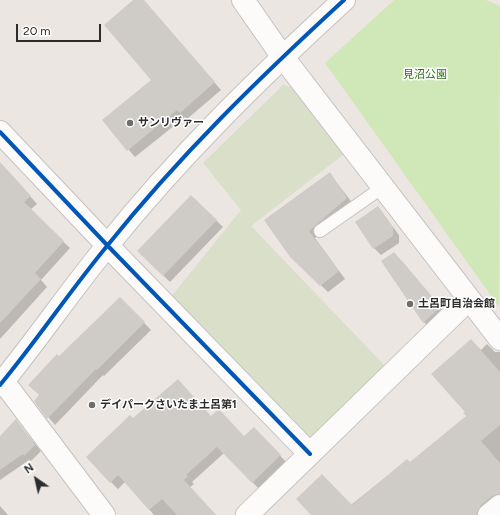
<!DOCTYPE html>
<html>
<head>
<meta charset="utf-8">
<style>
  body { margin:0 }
  #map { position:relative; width:500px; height:515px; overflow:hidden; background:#ebe6e1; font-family:Figtree,sans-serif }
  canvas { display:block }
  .north { position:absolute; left:16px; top:459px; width:40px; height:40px; -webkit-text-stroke:3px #fff; paint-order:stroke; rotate:326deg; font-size:11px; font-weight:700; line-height:16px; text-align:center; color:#2c2c2c }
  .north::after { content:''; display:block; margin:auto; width:14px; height:18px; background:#2c2c2c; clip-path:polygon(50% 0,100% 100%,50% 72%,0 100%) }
  .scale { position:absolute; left:16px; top:24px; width:85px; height:18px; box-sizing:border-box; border:2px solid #2c2c2c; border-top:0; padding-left:5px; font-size:12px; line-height:14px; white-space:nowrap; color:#2c2c2c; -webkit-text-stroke:3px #fff; paint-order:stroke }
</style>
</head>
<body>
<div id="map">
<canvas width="500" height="515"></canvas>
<div class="north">N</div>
<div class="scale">20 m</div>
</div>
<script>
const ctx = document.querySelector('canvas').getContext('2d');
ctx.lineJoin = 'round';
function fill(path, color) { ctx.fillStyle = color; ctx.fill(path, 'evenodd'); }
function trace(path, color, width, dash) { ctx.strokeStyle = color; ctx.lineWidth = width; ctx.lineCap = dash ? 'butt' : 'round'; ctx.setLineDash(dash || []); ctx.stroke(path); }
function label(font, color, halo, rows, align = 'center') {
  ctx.font = font + ' Figtree,"Noto Sans JP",sans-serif'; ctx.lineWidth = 3; ctx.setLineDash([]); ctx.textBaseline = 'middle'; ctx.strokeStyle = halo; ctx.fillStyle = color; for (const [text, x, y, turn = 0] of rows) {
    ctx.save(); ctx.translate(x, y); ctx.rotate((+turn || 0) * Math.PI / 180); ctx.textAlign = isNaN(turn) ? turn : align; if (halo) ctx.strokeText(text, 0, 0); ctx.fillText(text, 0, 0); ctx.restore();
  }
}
const green = new Path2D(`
  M 394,0 L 486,0 L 500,6 L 499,307 L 325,63 Z`);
const cemetery = new Path2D(`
  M 283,85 L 298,88 L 344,154 L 251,226 L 388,369 L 312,440 L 170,298 L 241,210 L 203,163 Z`);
const shadow = new Path2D(`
  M 134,0 L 143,0 L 146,3 L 221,90 L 187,119 L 185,117 L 135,157 L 103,120 L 153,80 Z
  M 0,167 L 9,172 L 37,204 L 30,210 L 70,248 L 41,280 L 47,287 L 0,339 Z
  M 330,174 L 354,205 L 315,238 L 345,279 L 328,292 L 299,264 L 265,220 Z
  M 191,196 L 223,227 L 170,282 L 138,251 Z
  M 378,207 L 399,235 L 399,243 L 381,255 L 374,248 L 356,222 Z
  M 401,260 L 447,315 L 430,329 L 424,322 Z
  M 120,298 L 151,330 L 104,376 L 103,375 L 55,425 L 35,401 L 41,395 L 59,358 Z
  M 471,340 L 481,350 L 487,344 L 495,352 L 500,352 L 500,503 L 486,515 L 312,515 L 351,505 L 407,460 L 410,463 L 467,416 Z
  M 212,417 L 244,438 L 254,428 L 287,463 L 259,489 L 224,453 L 192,482 L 194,484 L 190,487 L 216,515 L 154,515 L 125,482 L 118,489 L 111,482 L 133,419 Z
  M 16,421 L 41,451 L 31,461 L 29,460 L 0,480 L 0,438 Z
  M 0,506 L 8,515 L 0,515 Z`);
const building = new Path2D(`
  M 133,0 L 144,0 L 215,82 L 180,113 L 177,110 L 127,151 L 102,120 L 151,80 L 104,25 Z
  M 0,162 L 31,196 L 24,202 L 64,241 L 35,273 L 41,279 L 0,323 Z
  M 330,172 L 347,198 L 309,231 L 339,271 L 320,286 L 290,257 L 264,220 Z
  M 191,195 L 217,220 L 163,276 L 137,251 Z
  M 378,206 L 393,227 L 393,236 L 373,249 L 355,222 Z
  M 394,252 L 441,307 L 423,323 L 381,261 Z
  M 120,297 L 145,322 L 97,370 L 96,369 L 47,419 L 34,401 L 39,395 L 28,385 L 57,354 L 59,356 Z
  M 471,339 L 500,372 L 500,425 L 481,441 L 500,463 L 500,494 L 492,496 L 481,505 L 477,515 L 311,515 L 296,499 L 322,474 L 352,505 L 407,459 L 410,462 L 466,416 L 463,413 L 465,412 L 431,374 Z
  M 178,379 L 211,416 L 219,409 L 244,436 L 254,427 L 281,455 L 252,483 L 217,447 L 186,475 L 188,476 L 184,480 L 216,515 L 177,515 L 162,499 L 149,510 L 118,475 L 110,483 L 86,457 L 130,415 L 133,418 Z
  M 16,419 L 35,445 L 24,456 L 23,454 L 0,470 L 0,436 Z`);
const service = new Path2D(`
  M 320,231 L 383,187`);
const minor = new Path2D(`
  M 243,0 L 282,56 L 500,339
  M 0,132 L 107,245 L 310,454
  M 3,381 L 104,515
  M 247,515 L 469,299
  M 489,515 L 500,506`);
const tertiary = new Path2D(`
  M 0,385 C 37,340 70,291 107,246 C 179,156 259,78 344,0`);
const cycleway = new Path2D(`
  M 0,132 L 107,245 L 310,454
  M 0,385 C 37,340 70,291 107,246 C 179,156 259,78 344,0`);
const markers = [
  [130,123,4,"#6f6d6b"],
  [410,304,4,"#6f6d6b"],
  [92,405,4,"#6f6d6b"]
];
const parkNames = [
  ["見沼公園",425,75]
];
const poiNames = [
  ["サンリヴァー",138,123],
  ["土呂町自治会館",418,304],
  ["デイパークさいたま土呂第1",100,405]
];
fill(green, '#d0e8b7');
fill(cemetery, '#d9dfc8');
fill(shadow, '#0003');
fill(building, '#cfccc8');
trace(service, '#c4c2c3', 14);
trace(minor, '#c4c2c3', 24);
trace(tertiary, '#c4c2c3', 24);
trace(service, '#fcfbfa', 12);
trace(minor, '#fcfbfa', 22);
trace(tertiary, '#fcfbfa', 22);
trace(cycleway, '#0057b8', 4);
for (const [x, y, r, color] of markers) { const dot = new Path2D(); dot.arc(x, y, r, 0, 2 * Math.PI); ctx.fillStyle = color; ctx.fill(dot); trace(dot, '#fff', 1.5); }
label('11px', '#317014', '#fff', parkNames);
label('bold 11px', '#2c2c2c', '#fff', poiNames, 'left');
</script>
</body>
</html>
